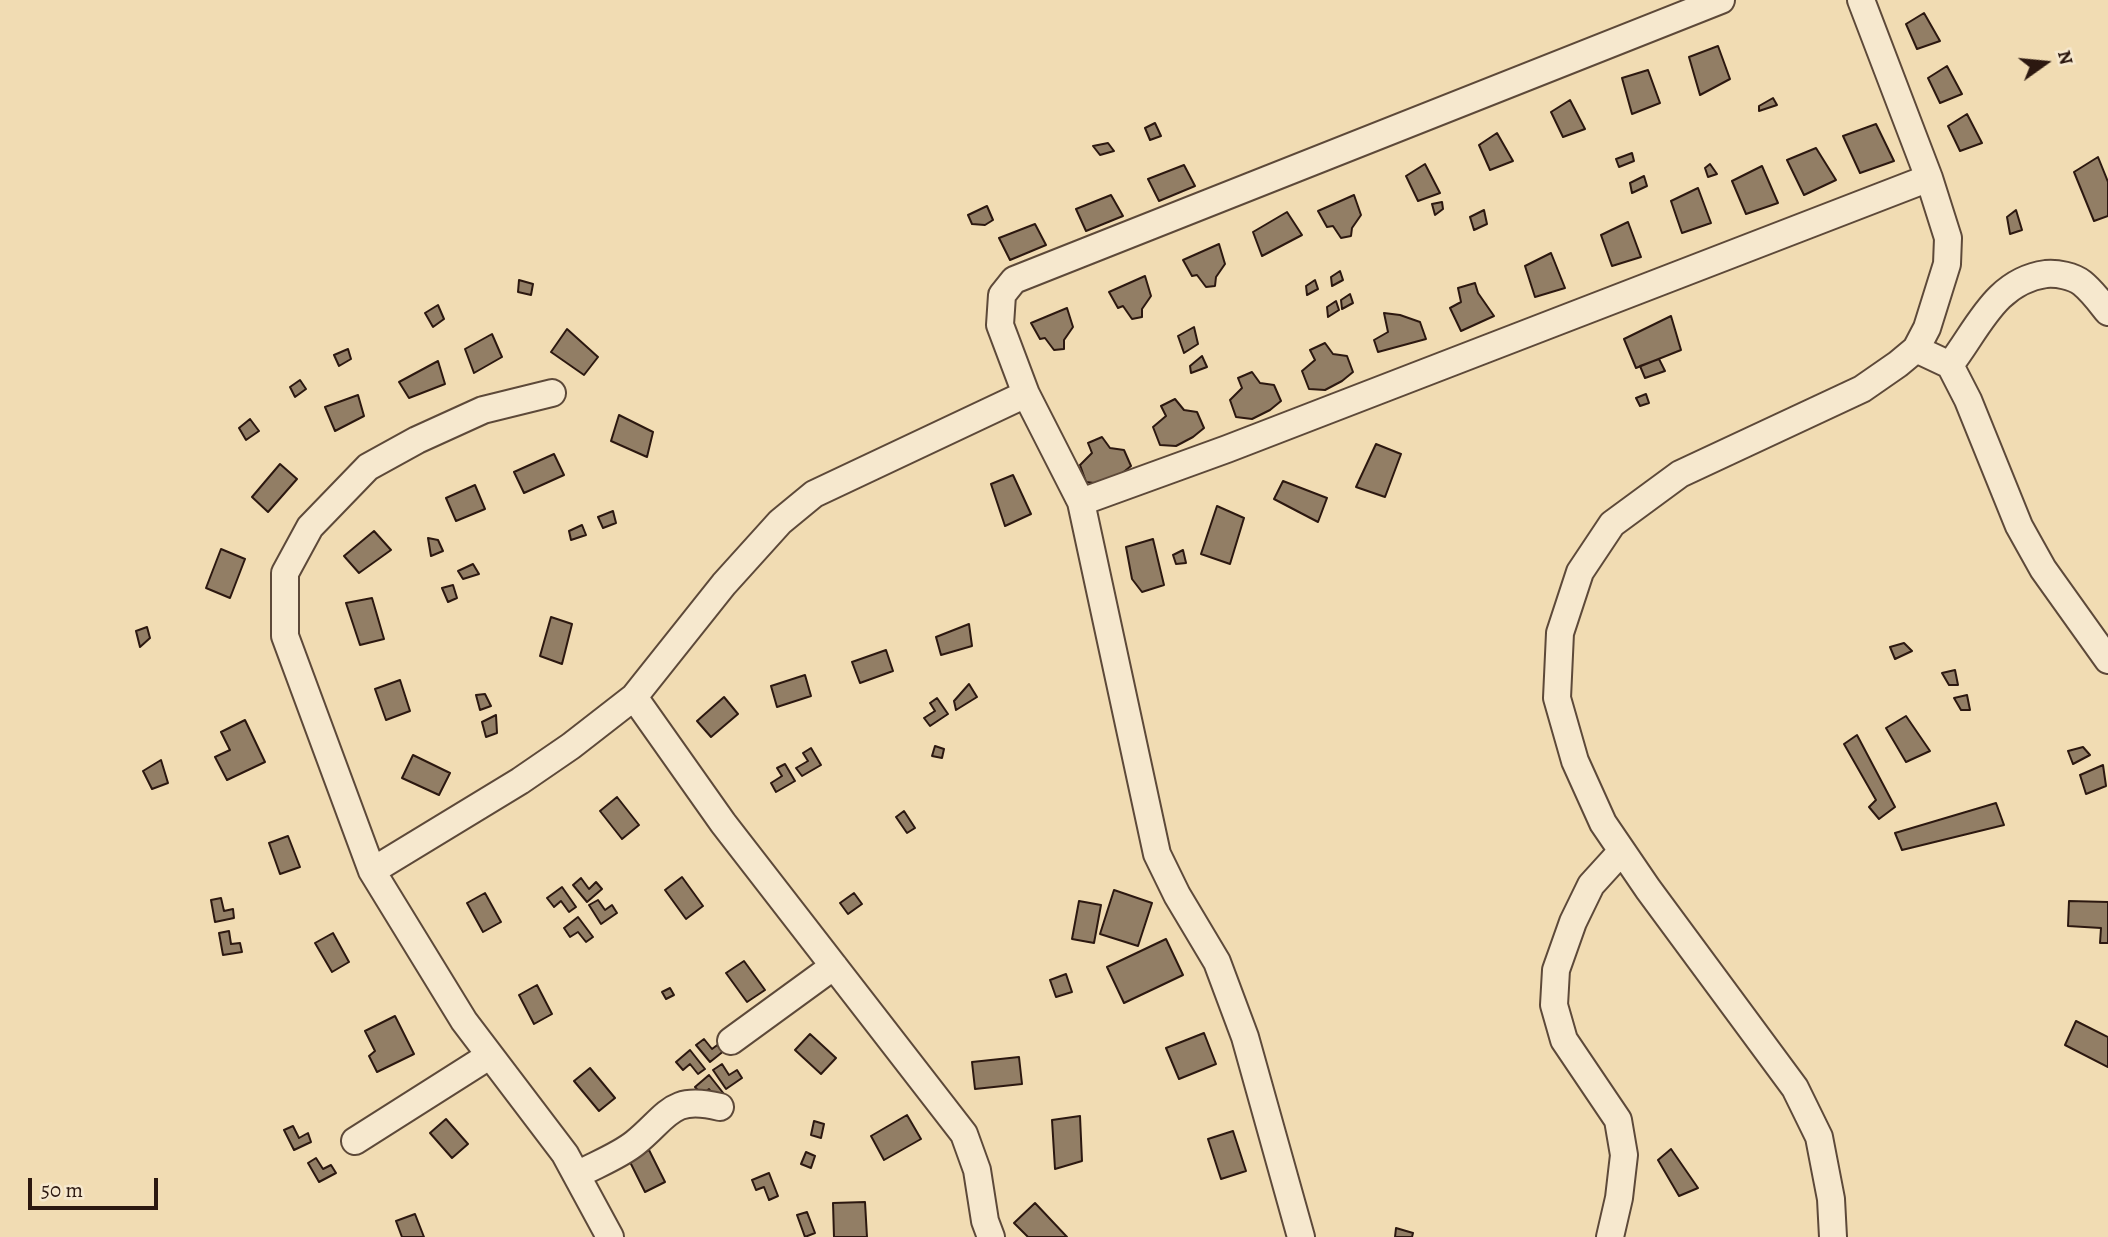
<!DOCTYPE html>
<html>
<head>
<meta charset="utf-8">
<style>
  body { margin:0 }
  #map { position:relative; width:2108px; height:1237px; overflow:hidden; background:#f1dcb3; font-family:Alegreya,serif }
  canvas { display:block }
  .north { position:absolute; left:2010px; top:28px; width:70px; height:70px; -webkit-text-stroke:5px #f6e8ce; paint-order:stroke; rotate:75deg; font-size:19px; font-weight:700; line-height:28px; text-align:center; color:#2c1810 }
  .north::after { content:''; display:block; margin:auto; width:24px; height:32px; background:#2c1810; clip-path:polygon(50% 0,100% 100%,50% 72%,0 100%) }
  .scale { position:absolute; left:28px; top:1178px; width:130px; height:32px; box-sizing:border-box; border:4px solid #2c1810; border-top:0; padding-left:9px; font-size:21px; line-height:24px; white-space:nowrap; color:#2c1810; -webkit-text-stroke:5px #f6e8ce; paint-order:stroke }
</style>
</head>
<body>
<div id="map">
<canvas width="2108" height="1237"></canvas>
<div class="north">N</div>
<div class="scale">50 m</div>
</div>
<script>
const ctx = document.querySelector('canvas').getContext('2d');
ctx.lineJoin = 'round';
function fill(path, color) { ctx.fillStyle = color; ctx.fill(path, 'evenodd'); }
function trace(path, color, width, dash) { ctx.strokeStyle = color; ctx.lineWidth = width; ctx.lineCap = dash ? 'butt' : 'round'; ctx.setLineDash(dash || []); ctx.stroke(path); }
const building = new Path2D(`
  M 1924,13 L 1940,41 L 1917,49 L 1906,24 Z
  M 1718,46 L 1730,79 L 1700,95 L 1689,57 Z
  M 1947,66 L 1962,94 L 1940,103 L 1928,78 Z
  M 1648,70 L 1660,103 L 1632,114 L 1622,78 Z
  M 1773,98 L 1777,105 L 1759,111 L 1759,106 Z
  M 1570,100 L 1585,129 L 1563,137 L 1551,112 Z
  M 1967,114 L 1982,143 L 1960,151 L 1948,126 Z
  M 1155,123 L 1161,136 L 1150,140 L 1145,128 Z
  M 1876,124 L 1894,161 L 1860,173 L 1843,136 Z
  M 1497,133 L 1513,161 L 1490,170 L 1479,145 Z
  M 1108,143 L 1114,151 L 1100,155 L 1093,146 Z
  M 1816,148 L 1836,180 L 1804,195 L 1787,160 Z
  M 1632,153 L 1634,161 L 1619,167 L 1616,159 Z
  M 2098,157 L 2108,182 L 2108,216 L 2094,221 L 2074,172 Z
  M 1425,164 L 1440,193 L 1418,201 L 1406,176 Z
  M 1710,164 L 1717,174 L 1708,177 L 1705,168 Z
  M 1184,165 L 1195,186 L 1159,201 L 1148,179 Z
  M 1762,166 L 1778,203 L 1746,214 L 1732,181 Z
  M 1644,176 L 1647,186 L 1632,193 L 1630,183 Z
  M 1698,188 L 1711,223 L 1682,233 L 1671,201 Z
  M 1111,195 L 1123,216 L 1086,231 L 1076,209 Z
  M 1354,195 L 1361,215 L 1352,228 L 1351,236 L 1341,238 L 1333,226 L 1327,227 L 1318,211 Z
  M 1442,202 L 1443,209 L 1435,215 L 1432,204 Z
  M 987,206 L 993,220 L 985,225 L 972,224 L 968,215 Z
  M 1484,210 L 1487,224 L 1474,230 L 1470,217 Z
  M 2016,210 L 2022,230 L 2010,234 L 2007,217 Z
  M 1287,212 L 1302,235 L 1262,256 L 1253,232 Z
  M 1628,222 L 1641,257 L 1612,266 L 1601,235 Z
  M 1035,224 L 1046,245 L 1010,260 L 999,238 Z
  M 1219,244 L 1225,264 L 1216,277 L 1215,286 L 1206,287 L 1197,275 L 1192,276 L 1183,260 Z
  M 1551,253 L 1565,288 L 1535,297 L 1525,266 Z
  M 1340,271 L 1343,280 L 1332,286 L 1331,277 Z
  M 1145,276 L 1151,296 L 1142,309 L 1142,317 L 1132,319 L 1123,306 L 1118,308 L 1109,292 Z
  M 519,280 L 533,284 L 531,295 L 518,292 Z
  M 1315,280 L 1318,289 L 1307,295 L 1306,286 Z
  M 1475,283 L 1478,293 L 1494,316 L 1461,331 L 1450,308 L 1461,302 L 1458,288 Z
  M 1350,294 L 1353,303 L 1342,309 L 1341,300 Z
  M 1336,301 L 1339,310 L 1328,317 L 1327,307 Z
  M 438,305 L 444,319 L 433,327 L 425,313 Z
  M 1067,308 L 1073,327 L 1064,340 L 1064,349 L 1054,350 L 1045,338 L 1040,339 L 1031,323 Z
  M 1384,313 L 1400,315 L 1420,322 L 1426,339 L 1378,352 L 1374,340 L 1388,332 Z
  M 1671,316 L 1681,350 L 1636,368 L 1624,339 Z
  M 1194,327 L 1198,344 L 1184,353 L 1178,336 Z
  M 567,329 L 598,357 L 584,375 L 551,352 Z
  M 492,334 L 502,357 L 474,373 L 465,349 Z
  M 1325,343 L 1333,354 L 1347,356 L 1353,372 L 1342,381 L 1325,390 L 1309,389 L 1302,371 L 1315,360 L 1310,350 Z
  M 348,349 L 351,359 L 339,366 L 334,355 Z
  M 1202,356 L 1207,367 L 1191,373 L 1190,366 Z
  M 1659,359 L 1665,371 L 1645,378 L 1640,366 Z
  M 438,361 L 445,384 L 409,398 L 399,382 Z
  M 1252,372 L 1260,383 L 1274,385 L 1281,401 L 1270,410 L 1252,419 L 1236,417 L 1230,400 L 1242,388 L 1238,378 Z
  M 300,380 L 306,389 L 295,397 L 290,387 Z
  M 1646,394 L 1649,403 L 1640,406 L 1636,398 Z
  M 358,395 L 364,416 L 335,431 L 325,407 Z
  M 1175,399 L 1184,410 L 1197,412 L 1204,428 L 1193,437 L 1176,446 L 1160,445 L 1153,427 L 1166,416 L 1161,406 Z
  M 619,415 L 653,432 L 647,457 L 611,441 Z
  M 250,419 L 259,431 L 246,440 L 239,428 Z
  M 1102,437 L 1110,448 L 1124,450 L 1131,466 L 1120,475 L 1102,484 L 1086,482 L 1080,465 L 1092,453 L 1088,443 Z
  M 1376,444 L 1401,454 L 1385,497 L 1356,487 Z
  M 554,454 L 564,475 L 524,493 L 514,472 Z
  M 280,464 L 297,479 L 268,512 L 252,497 Z
  M 1013,475 L 1031,514 L 1005,526 L 991,484 Z
  M 1283,481 L 1327,498 L 1318,522 L 1274,499 Z
  M 475,485 L 485,509 L 456,521 L 446,498 Z
  M 1217,506 L 1244,518 L 1230,564 L 1201,554 Z
  M 613,511 L 616,523 L 603,528 L 598,517 Z
  M 582,525 L 586,535 L 571,540 L 569,531 Z
  M 374,531 L 391,550 L 359,573 L 344,556 Z
  M 428,538 L 438,540 L 443,551 L 431,556 Z
  M 1153,539 L 1164,585 L 1142,592 L 1132,579 L 1126,547 Z
  M 221,549 L 245,559 L 230,598 L 206,588 Z
  M 1183,550 L 1186,563 L 1176,564 L 1173,555 Z
  M 473,564 L 479,574 L 463,579 L 458,571 Z
  M 453,585 L 457,598 L 448,602 L 442,588 Z
  M 372,598 L 384,639 L 360,645 L 346,603 Z
  M 551,617 L 572,624 L 562,664 L 540,656 Z
  M 969,624 L 972,646 L 941,655 L 936,637 Z
  M 147,627 L 150,638 L 140,647 L 136,631 Z
  M 1904,643 L 1912,651 L 1895,659 L 1890,647 Z
  M 886,650 L 893,671 L 860,683 L 852,662 Z
  M 1955,670 L 1958,685 L 1949,685 L 1942,673 Z
  M 805,675 L 811,696 L 777,707 L 771,686 Z
  M 400,680 L 410,711 L 386,720 L 375,689 Z
  M 969,684 L 977,697 L 956,710 L 954,701 Z
  M 485,694 L 491,706 L 480,710 L 476,695 Z
  M 1967,695 L 1970,710 L 1961,710 L 1954,698 Z
  M 724,697 L 738,714 L 711,737 L 697,721 Z
  M 937,698 L 948,714 L 930,726 L 924,718 L 935,711 L 930,703 Z
  M 496,715 L 497,733 L 486,737 L 482,722 Z
  M 1906,716 L 1930,751 L 1906,762 L 1886,728 Z
  M 245,720 L 265,762 L 227,780 L 215,757 L 230,750 L 221,732 Z
  M 1857,735 L 1895,807 L 1879,819 L 1869,807 L 1876,800 L 1844,744 Z
  M 935,746 L 944,749 L 942,758 L 932,756 Z
  M 2083,747 L 2090,755 L 2073,764 L 2068,751 Z
  M 811,748 L 821,765 L 802,776 L 796,768 L 808,761 L 803,753 Z
  M 413,755 L 450,773 L 439,795 L 402,778 Z
  M 161,760 L 168,783 L 152,789 L 143,771 Z
  M 785,764 L 795,781 L 776,792 L 771,783 L 782,776 L 777,768 Z
  M 2103,765 L 2106,786 L 2086,794 L 2080,775 Z
  M 617,797 L 639,825 L 622,839 L 600,811 Z
  M 1996,803 L 2004,825 L 1902,850 L 1895,833 Z
  M 904,811 L 915,828 L 907,833 L 896,817 Z
  M 288,836 L 300,867 L 280,874 L 269,843 Z
  M 682,877 L 703,906 L 686,919 L 665,890 Z
  M 581,878 L 589,889 L 596,882 L 602,889 L 587,902 L 573,885 Z
  M 562,887 L 576,907 L 569,912 L 561,901 L 554,907 L 547,898 Z
  M 1114,890 L 1152,903 L 1138,946 L 1100,934 Z
  M 485,893 L 501,922 L 483,932 L 467,903 Z
  M 854,893 L 862,904 L 848,914 L 840,903 Z
  M 221,898 L 224,911 L 233,909 L 234,918 L 215,922 L 211,900 Z
  M 598,900 L 605,910 L 612,905 L 617,913 L 601,924 L 589,905 Z
  M 1079,901 L 1101,905 L 1094,943 L 1072,939 Z
  M 2069,901 L 2108,902 L 2108,943 L 2100,943 L 2101,928 L 2068,926 Z
  M 578,917 L 593,937 L 586,942 L 578,932 L 570,937 L 564,928 Z
  M 229,931 L 231,944 L 240,943 L 242,952 L 223,955 L 219,933 Z
  M 333,933 L 349,962 L 332,972 L 315,943 Z
  M 1166,939 L 1183,975 L 1124,1003 L 1107,967 Z
  M 744,961 L 765,990 L 747,1002 L 726,973 Z
  M 1066,974 L 1072,992 L 1056,997 L 1050,980 Z
  M 537,985 L 552,1014 L 534,1024 L 519,995 Z
  M 670,988 L 674,995 L 666,999 L 662,992 Z
  M 395,1016 L 414,1054 L 377,1072 L 369,1056 L 375,1051 L 365,1031 Z
  M 2076,1021 L 2108,1037 L 2108,1067 L 2065,1045 Z
  M 1204,1033 L 1216,1064 L 1179,1079 L 1166,1048 Z
  M 810,1034 L 836,1058 L 821,1074 L 795,1050 Z
  M 704,1039 L 712,1049 L 720,1043 L 725,1050 L 710,1062 L 696,1045 Z
  M 690,1050 L 705,1069 L 698,1074 L 690,1064 L 683,1070 L 676,1062 Z
  M 1019,1057 L 1022,1084 L 975,1089 L 972,1062 Z
  M 722,1064 L 729,1075 L 737,1070 L 742,1078 L 726,1089 L 713,1070 Z
  M 590,1068 L 615,1098 L 599,1111 L 574,1081 Z
  M 709,1075 L 724,1094 L 717,1100 L 709,1089 L 702,1095 L 695,1087 Z
  M 907,1115 L 921,1139 L 884,1160 L 871,1136 Z
  M 1080,1116 L 1082,1161 L 1055,1169 L 1052,1120 Z
  M 446,1119 L 468,1144 L 452,1158 L 430,1133 Z
  M 814,1121 L 824,1124 L 821,1138 L 811,1135 Z
  M 293,1126 L 299,1138 L 308,1133 L 311,1142 L 294,1150 L 284,1130 Z
  M 1233,1131 L 1246,1171 L 1221,1179 L 1208,1139 Z
  M 1671,1149 L 1698,1188 L 1679,1196 L 1658,1160 Z
  M 649,1150 L 665,1182 L 645,1192 L 629,1160 Z
  M 806,1152 L 815,1156 L 811,1168 L 801,1164 Z
  M 316,1158 L 323,1169 L 331,1165 L 336,1173 L 319,1182 L 308,1163 Z
  M 769,1173 L 778,1196 L 769,1200 L 764,1187 L 756,1190 L 752,1180 Z
  M 865,1202 L 867,1237 L 834,1237 L 833,1203 Z
  M 1035,1203 L 1067,1237 L 1028,1237 L 1014,1223 Z
  M 807,1212 L 815,1233 L 805,1237 L 797,1215 Z
  M 415,1214 L 424,1237 L 402,1237 L 396,1221 Z
  M 1396,1228 L 1413,1233 L 1412,1237 L 1395,1237 Z`);
const minor = new Path2D(`
  M 1721,0 L 1014,280 L 1002,295 L 1000,325 L 1026,394 L 1081,502 L 1227,449 L 1929,178
  M 1916,349 L 1950,365 L 1968,400 L 2019,526 L 2043,569 L 2108,660
  M 1950,365 C 1978,329 1995,281 2046,274 C 2057,273 2073,276 2082,283 C 2092,291 2100,302 2108,312
  M 552,393 L 483,410 L 417,440 L 368,467 L 310,527 L 285,573 L 285,636 L 372,871 L 464,1021 L 565,1154 L 610,1237
  M 1081,502 L 1157,854 L 1177,895 L 1217,962 L 1245,1037 L 1301,1237
  M 634,697 L 723,823 L 964,1134 L 977,1170 L 985,1221 L 991,1237
  M 372,871 L 520,781 L 571,746 L 634,697 L 724,584 L 780,522 L 814,494 L 1026,394
  M 731,1041 L 834,966
  M 355,1141 L 489,1056
  M 577,1175 C 595,1165 619,1156 635,1143 C 669,1115 671,1095 720,1107
  M 1610,1237 L 1619,1198 L 1624,1155 L 1618,1120 L 1564,1040 L 1554,1005 L 1556,970 L 1573,922 L 1591,885 L 1621,852
  M 1833,1237 L 1831,1199 L 1819,1137 L 1795,1088 L 1648,889 L 1603,823 L 1575,761 L 1557,698 L 1560,633 L 1580,572 L 1612,524 L 1680,474 L 1862,389 L 1898,364 L 1916,349 L 1927,328 L 1947,264 L 1948,238 L 1929,178 L 1861,0`);
fill(building, '#927e65');
trace(building, '#2c1810', 2);
trace(minor, '#5d4939', 30);
trace(minor, '#f6e8ce', 26);
</script>
</body>
</html>
